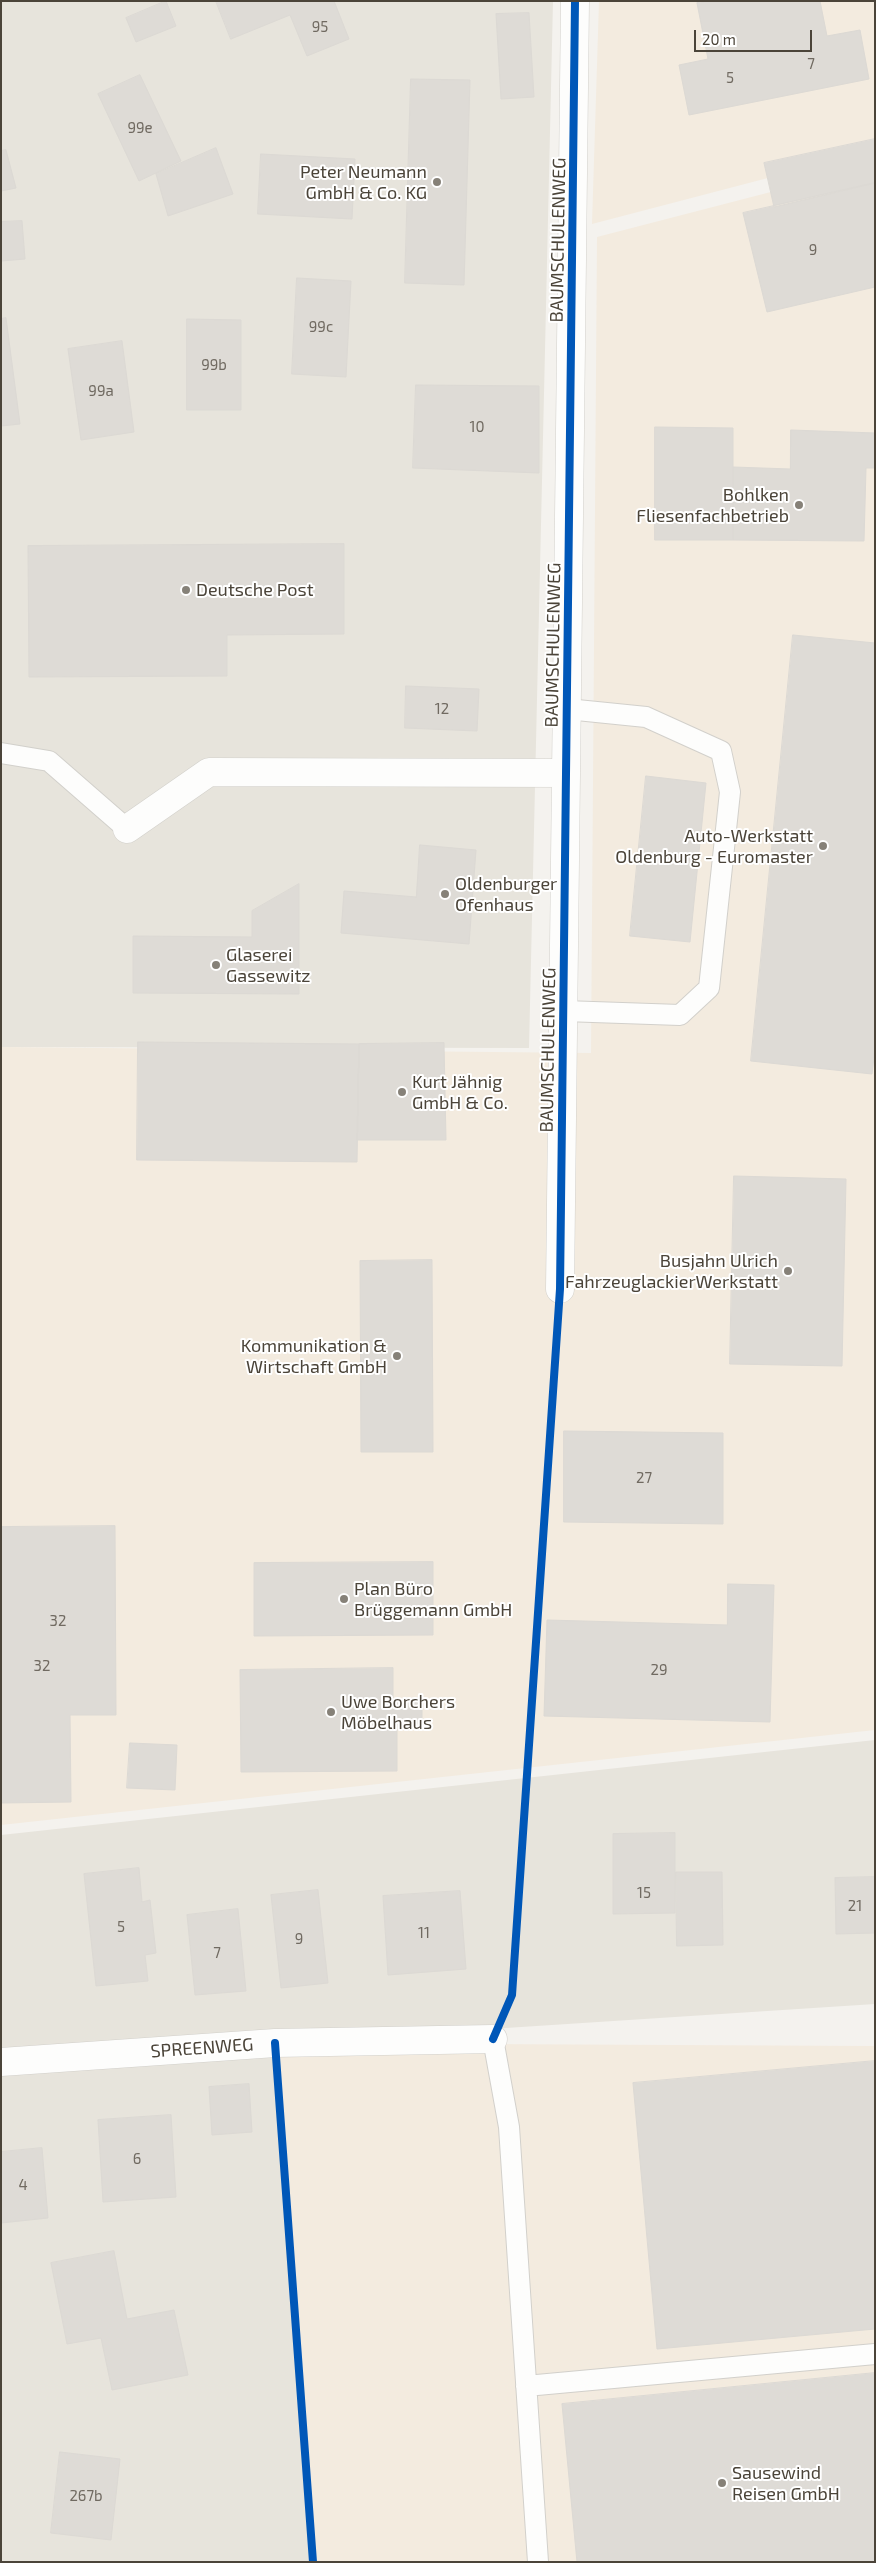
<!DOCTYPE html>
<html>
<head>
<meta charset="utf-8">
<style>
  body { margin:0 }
  #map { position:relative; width:876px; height:2563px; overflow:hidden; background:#f4f2ee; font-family:"Exo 2",sans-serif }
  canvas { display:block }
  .frame { position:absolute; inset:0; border:2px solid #4b4439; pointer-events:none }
  .scale { position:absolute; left:694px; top:30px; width:118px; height:22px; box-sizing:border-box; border:2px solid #4b4439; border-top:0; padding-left:6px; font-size:15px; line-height:18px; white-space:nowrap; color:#4b4439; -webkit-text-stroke:4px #fff; paint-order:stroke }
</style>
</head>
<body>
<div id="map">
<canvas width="876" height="2563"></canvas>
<div class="frame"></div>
<div class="scale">20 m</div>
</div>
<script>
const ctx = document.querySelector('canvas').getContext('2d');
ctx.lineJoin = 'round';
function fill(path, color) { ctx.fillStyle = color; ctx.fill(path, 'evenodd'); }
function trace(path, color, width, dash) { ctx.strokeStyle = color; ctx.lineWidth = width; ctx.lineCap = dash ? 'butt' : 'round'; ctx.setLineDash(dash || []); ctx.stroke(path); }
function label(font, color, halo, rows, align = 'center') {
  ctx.font = font + ' "Exo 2",sans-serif'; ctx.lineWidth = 4; ctx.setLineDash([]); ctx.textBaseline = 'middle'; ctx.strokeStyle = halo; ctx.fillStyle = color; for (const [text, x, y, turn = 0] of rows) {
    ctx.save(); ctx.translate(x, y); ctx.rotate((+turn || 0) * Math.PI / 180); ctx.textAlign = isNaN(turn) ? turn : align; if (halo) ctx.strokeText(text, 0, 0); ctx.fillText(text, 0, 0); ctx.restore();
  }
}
const residential = new Path2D(`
  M 1,1 L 553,1 L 529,1048 L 1,1047 Z
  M 875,1740 L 875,2004 L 275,2043 L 313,2562 L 1,2562 L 1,1835 Z`);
const commercial = new Path2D(`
  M 599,1 L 875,1 L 875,150 L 592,224 Z
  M 875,165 L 875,1730 L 1,1825 L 1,1047 L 591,1053 L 597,237 Z
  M 275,2043 L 875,2046 L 875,2562 L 313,2562 Z`);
const building = new Path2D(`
  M 166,1 L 176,26 L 136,42 L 126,18 Z
  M 216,1 L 334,1 L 349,39 L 307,56 L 290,15 L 231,39 Z
  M 707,1 L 820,1 L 827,36 L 860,30 L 869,79 L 689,115 L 679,65 L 708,59 L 697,3 Z
  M 529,13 L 534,97 L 501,99 L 496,14 Z
  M 140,75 L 181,161 L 139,181 L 98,94 Z
  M 411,79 L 470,80 L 464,285 L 405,283 Z
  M 875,139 L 875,183 L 774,207 L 764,163 Z
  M 216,148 L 233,194 L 168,216 L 156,174 Z
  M 6,150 L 16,188 L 1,191 L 1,151 Z
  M 261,154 L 355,159 L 352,219 L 258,214 Z
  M 875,183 L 875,287 L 767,312 L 743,213 Z
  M 22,221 L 25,259 L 1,261 L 1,222 Z
  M 297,278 L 351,281 L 346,377 L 292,374 Z
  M 6,318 L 20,424 L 1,426 L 1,319 Z
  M 187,319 L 241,320 L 241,410 L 187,410 Z
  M 122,341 L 134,432 L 81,440 L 68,349 Z
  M 416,385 L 539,386 L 539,473 L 413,468 Z
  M 655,427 L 733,428 L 733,540 L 655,540 Z
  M 791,430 L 875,433 L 875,468 L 866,468 L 864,541 L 733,540 L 733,467 L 790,469 Z
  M 344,544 L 344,634 L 227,635 L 227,676 L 29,677 L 28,546 Z
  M 793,635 L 875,643 L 875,1049 L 872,1074 L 751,1061 Z
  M 406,686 L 479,689 L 477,731 L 405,728 Z
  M 646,776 L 706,783 L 690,942 L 630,936 Z
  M 420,845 L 476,850 L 469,944 L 341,933 L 344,891 L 416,897 Z
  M 299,884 L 299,994 L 133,993 L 133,936 L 252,937 L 252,911 Z
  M 138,1042 L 359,1044 L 357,1162 L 137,1160 Z
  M 444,1043 L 446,1140 L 357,1140 L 359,1044 Z
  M 734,1176 L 846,1179 L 842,1366 L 730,1364 Z
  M 432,1260 L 433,1452 L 361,1452 L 360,1261 Z
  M 564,1431 L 723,1433 L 723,1524 L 564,1522 Z
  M 115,1526 L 116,1715 L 70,1715 L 71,1802 L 1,1803 L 1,1527 Z
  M 433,1562 L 433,1635 L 254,1636 L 254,1563 Z
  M 728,1584 L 774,1585 L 770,1722 L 544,1716 L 547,1620 L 727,1625 Z
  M 393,1668 L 393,1701 L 422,1701 L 422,1723 L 397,1724 L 397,1771 L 241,1772 L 240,1670 Z
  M 130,1743 L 177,1745 L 175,1790 L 127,1788 Z
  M 675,1833 L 675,1913 L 613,1914 L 613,1834 Z
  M 139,1868 L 142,1902 L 150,1900 L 156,1953 L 145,1955 L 148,1981 L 96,1986 L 84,1874 Z
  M 676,1872 L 722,1872 L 723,1945 L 677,1946 Z
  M 875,1877 L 875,1933 L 836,1934 L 835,1878 Z
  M 318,1890 L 328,1983 L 281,1988 L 271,1895 Z
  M 460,1891 L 466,1969 L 388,1975 L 383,1896 Z
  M 238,1909 L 246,1991 L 195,1995 L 187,1915 Z
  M 875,2061 L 875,2329 L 657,2349 L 633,2083 Z
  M 249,2084 L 252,2132 L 212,2135 L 209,2087 Z
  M 171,2115 L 176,2197 L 103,2202 L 98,2120 Z
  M 42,2148 L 48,2218 L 1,2223 L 1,2152 Z
  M 114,2251 L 127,2319 L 174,2310 L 188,2375 L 112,2390 L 101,2338 L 67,2344 L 51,2263 Z
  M 875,2373 L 875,2562 L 577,2562 L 562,2404 Z
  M 60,2452 L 120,2459 L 111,2540 L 51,2533 Z`);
const service = new Path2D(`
  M 1,753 L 49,761 L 127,829
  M 564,1011 L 680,1015 L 709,988 L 730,792 L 721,751 L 646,717 L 567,709
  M 493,2039 L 509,2127 L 538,2562
  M 526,2386 L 875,2354`);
const minor = new Path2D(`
  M 127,829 L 209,772 L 566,773
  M 560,1289 L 575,1
  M 1,2062 L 275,2043 L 493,2039`);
const cycleway = new Path2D(`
  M 493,2039 L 512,1995 L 560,1289 L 575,1
  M 275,2043 L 313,2562`);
const markers = [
  [437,182,5,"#868178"],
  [799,505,5,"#868178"],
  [186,590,5,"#868178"],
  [823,846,5,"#868178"],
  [445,894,5,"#868178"],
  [216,965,5,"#868178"],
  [402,1092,5,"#868178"],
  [788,1271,5,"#868178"],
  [397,1356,5,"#868178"],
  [344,1599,5,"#868178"],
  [331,1712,5,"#868178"],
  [722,2483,5,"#868178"]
];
const numberNames = [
  ["95",320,27],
  ["7",811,64],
  ["5",730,78],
  ["99e",140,128],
  ["9",813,250],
  ["99c",321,327],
  ["99b",214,365],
  ["99a",101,391],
  ["10",477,427],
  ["12",442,709],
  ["27",644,1478],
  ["32",58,1621],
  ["32",42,1666],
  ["29",659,1670],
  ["15",644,1893],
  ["21",855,1906],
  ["5",121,1927],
  ["11",424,1933],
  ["9",299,1939],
  ["7",217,1953],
  ["6",137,2159],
  ["4",23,2185],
  ["267b",86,2496]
];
const poiNames = [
  ["Peter Neumann",427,172,"right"],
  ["GmbH & Co. KG",427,193,"right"],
  ["Bohlken",789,495,"right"],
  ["Fliesenfachbetrieb",789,516,"right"],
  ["Deutsche Post",196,590],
  ["Auto-Werkstatt",813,836,"right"],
  ["Oldenburg - Euromaster",813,857,"right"],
  ["Oldenburger",455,884],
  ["Ofenhaus",455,905],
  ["Glaserei",226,955],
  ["Gassewitz",226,976],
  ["Kurt Jähnig",412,1082],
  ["GmbH & Co.",412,1103],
  ["Busjahn Ulrich",778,1261,"right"],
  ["FahrzeuglackierWerkstatt",778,1282,"right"],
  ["Kommunikation &",387,1346,"right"],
  ["Wirtschaft GmbH",387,1367,"right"],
  ["Plan Büro",354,1589],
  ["Brüggemann GmbH",354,1610],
  ["Uwe Borchers",341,1702],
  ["Möbelhaus",341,1723],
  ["Sausewind",732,2473],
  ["Reisen GmbH",732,2494]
];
const streetNames = [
  ["BAUMSCHULENWEG",558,240,-89],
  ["BAUMSCHULENWEG",553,645,-89],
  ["BAUMSCHULENWEG",548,1050,-89],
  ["SPREENWEG",202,2048,-4]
];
fill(residential, '#e7e4dc');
fill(commercial, '#f3ebdf');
fill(building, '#dedbd6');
trace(building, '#dcd9d4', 1);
trace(service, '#d2d0cb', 22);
trace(minor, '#d2d0cb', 29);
trace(service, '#fdfdfc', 20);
trace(minor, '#fdfdfc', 28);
trace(cycleway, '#0057b8', 8);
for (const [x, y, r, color] of markers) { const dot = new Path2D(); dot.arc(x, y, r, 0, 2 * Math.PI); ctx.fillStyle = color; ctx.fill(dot); trace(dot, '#fff', 2); }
label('15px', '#706a61', null, numberNames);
label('18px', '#4b4439', '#fff', poiNames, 'left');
label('18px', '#4b4439', '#fff', streetNames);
</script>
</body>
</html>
